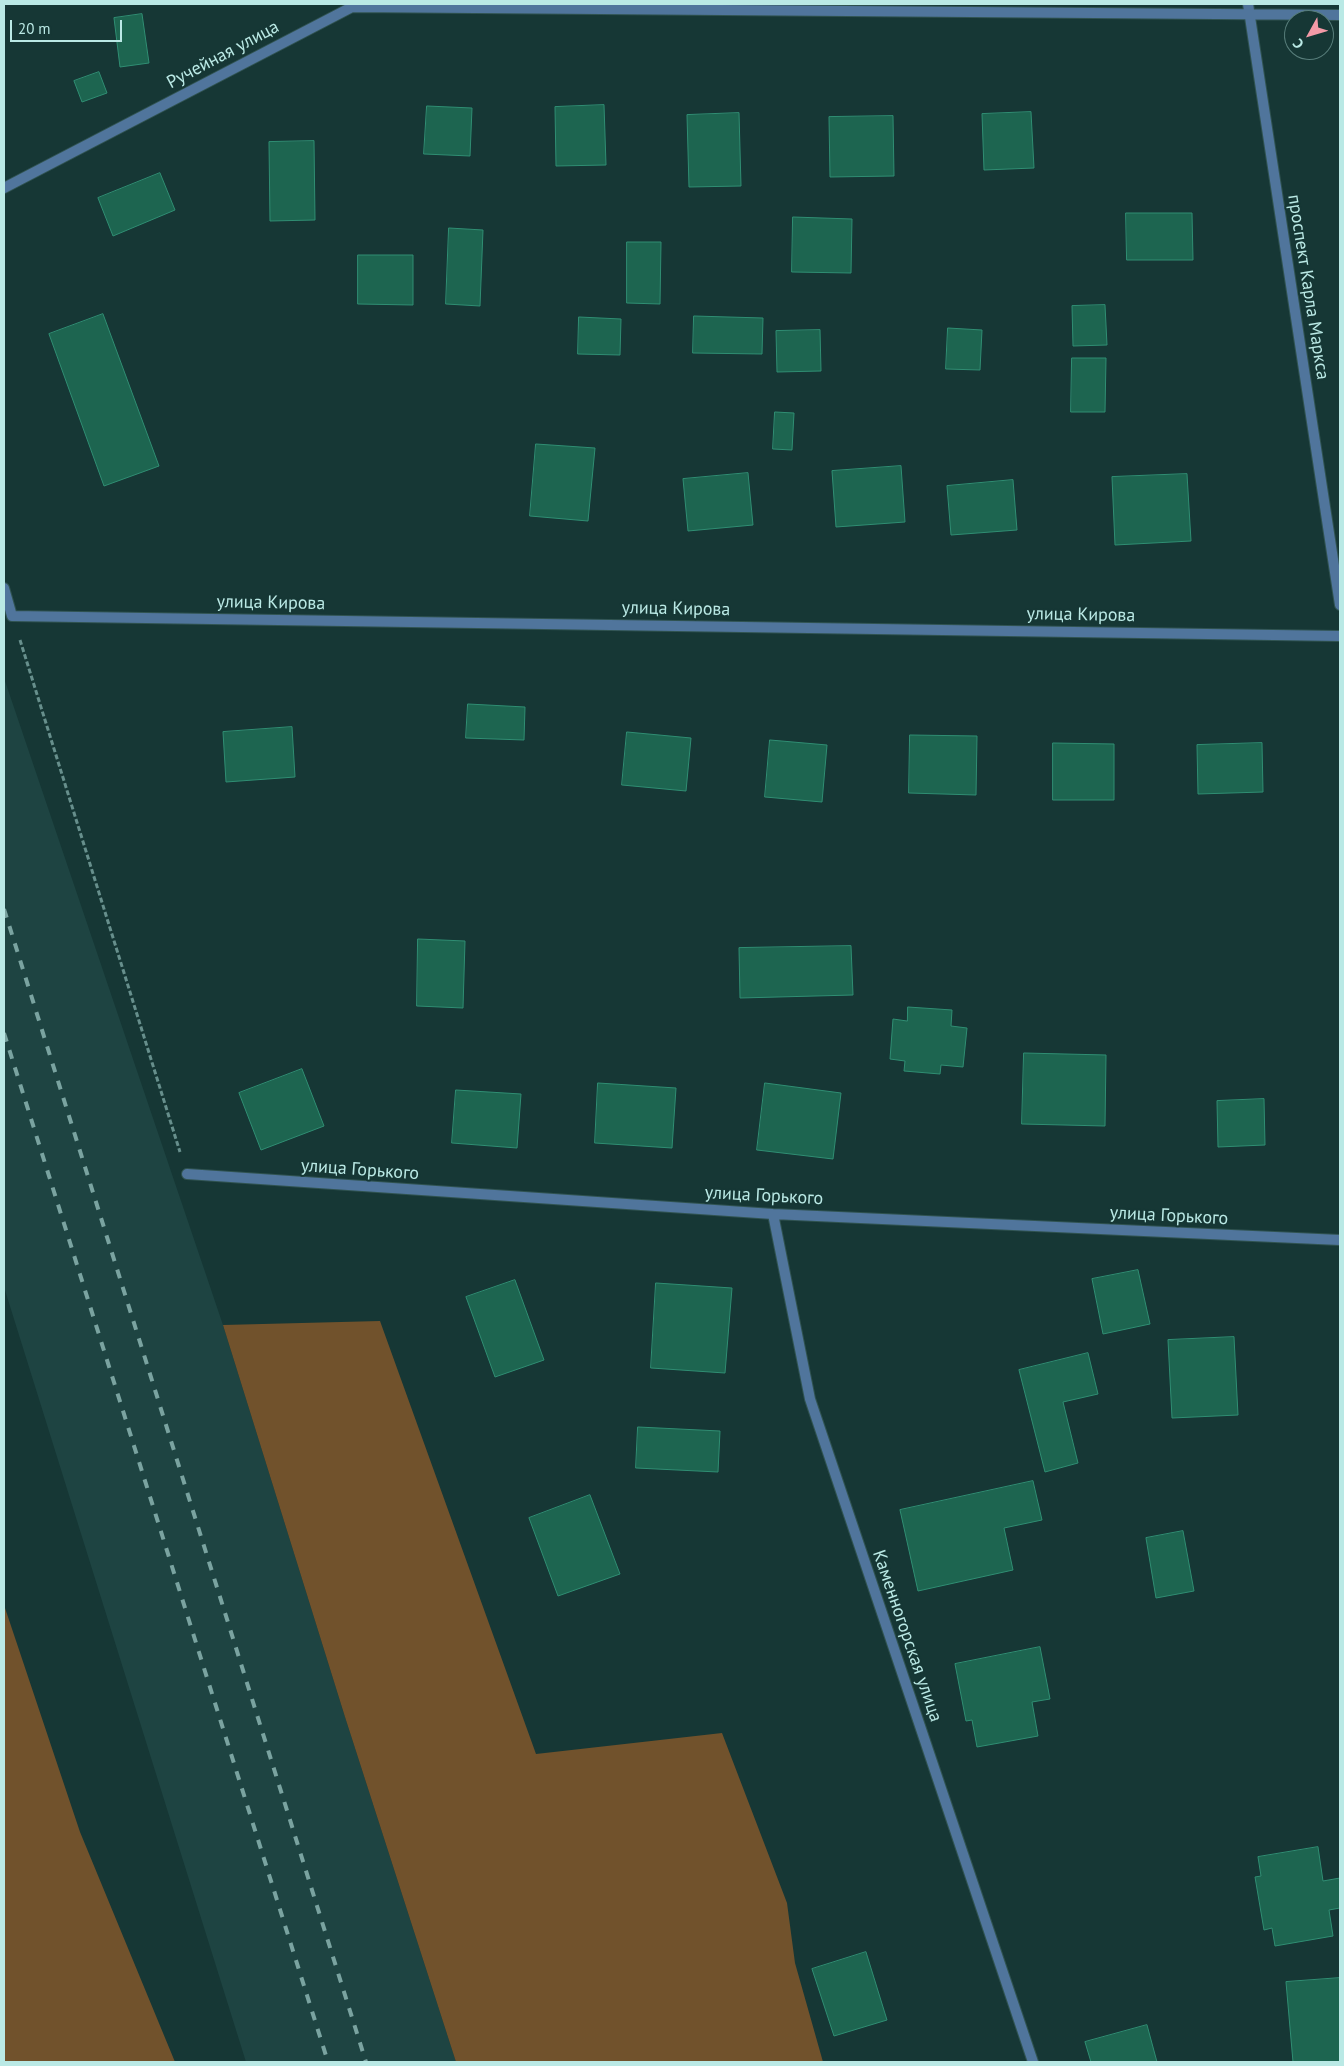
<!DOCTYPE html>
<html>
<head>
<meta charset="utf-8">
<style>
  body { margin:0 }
  #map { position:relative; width:1344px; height:2066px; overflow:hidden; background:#163735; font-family:"PT Sans",sans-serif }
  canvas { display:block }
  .frame { position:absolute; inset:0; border:5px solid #bae9e5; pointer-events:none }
  .north { position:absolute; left:1284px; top:10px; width:50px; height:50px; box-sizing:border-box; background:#163735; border:1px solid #587e7b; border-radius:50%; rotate:231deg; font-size:14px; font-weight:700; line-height:20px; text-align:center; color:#bae9e5 }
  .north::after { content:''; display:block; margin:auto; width:18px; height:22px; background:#f39aa7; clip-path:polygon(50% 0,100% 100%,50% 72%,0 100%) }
  .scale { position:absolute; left:10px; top:20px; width:112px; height:22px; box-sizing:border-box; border:2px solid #bae9e5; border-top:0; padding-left:6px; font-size:15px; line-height:18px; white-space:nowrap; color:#bae9e5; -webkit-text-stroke:4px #163735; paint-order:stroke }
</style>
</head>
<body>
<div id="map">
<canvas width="1344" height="2066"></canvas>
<div class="frame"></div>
<div class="north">С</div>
<div class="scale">20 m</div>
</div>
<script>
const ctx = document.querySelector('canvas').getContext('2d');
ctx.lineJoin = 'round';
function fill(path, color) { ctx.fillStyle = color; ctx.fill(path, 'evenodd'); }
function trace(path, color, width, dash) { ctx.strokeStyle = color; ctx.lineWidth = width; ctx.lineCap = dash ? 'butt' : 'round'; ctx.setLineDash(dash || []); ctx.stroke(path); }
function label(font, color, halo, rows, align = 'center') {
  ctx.font = font + ' "PT Sans",sans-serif'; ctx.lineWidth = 4; ctx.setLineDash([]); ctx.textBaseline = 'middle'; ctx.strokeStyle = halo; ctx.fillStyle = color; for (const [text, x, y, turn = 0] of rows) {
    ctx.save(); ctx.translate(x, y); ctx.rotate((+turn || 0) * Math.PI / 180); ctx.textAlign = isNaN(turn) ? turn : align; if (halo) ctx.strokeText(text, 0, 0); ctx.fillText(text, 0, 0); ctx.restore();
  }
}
const built = new Path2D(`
  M 4,678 L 223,1325 L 345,1717 L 456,2062 L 246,2062 L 4,1287 Z`);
const green = new Path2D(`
  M 380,1321 L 536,1754 L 722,1733 L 787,1903 L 795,1963 L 823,2062 L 456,2062 L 345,1717 L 223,1325 Z
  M 4,1605 L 80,1832 L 175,2062 L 4,2062 Z`);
const building = new Path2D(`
  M 142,14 L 149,63 L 120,67 L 114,18 Z
  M 99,72 L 107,93 L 82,102 L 74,81 Z
  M 604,105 L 606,165 L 556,166 L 555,107 Z
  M 427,106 L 472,108 L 470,156 L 424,154 Z
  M 1031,112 L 1034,168 L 984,170 L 982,114 Z
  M 739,113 L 741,186 L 689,187 L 687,115 Z
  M 893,116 L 894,176 L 830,177 L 829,117 Z
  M 314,141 L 315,220 L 270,221 L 269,142 Z
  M 160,173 L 175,210 L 113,236 L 98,198 Z
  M 1126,213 L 1192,213 L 1193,260 L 1127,260 Z
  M 793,217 L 852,219 L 851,273 L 792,272 Z
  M 449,228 L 483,230 L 480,306 L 446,304 Z
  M 627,242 L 661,242 L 660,304 L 627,303 Z
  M 358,255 L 413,255 L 413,305 L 358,304 Z
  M 1105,305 L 1107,345 L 1073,346 L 1072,306 Z
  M 103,314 L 159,466 L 104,486 L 49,334 Z
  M 694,316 L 763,318 L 762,354 L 693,353 Z
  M 579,317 L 621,319 L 620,355 L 578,354 Z
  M 948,328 L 982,330 L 980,370 L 946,369 Z
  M 820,330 L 821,371 L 777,372 L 776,331 Z
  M 1072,358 L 1106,358 L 1105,412 L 1071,412 Z
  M 775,412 L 794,413 L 792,450 L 773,449 Z
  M 536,444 L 595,448 L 588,521 L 530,516 Z
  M 901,466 L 905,522 L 836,527 L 832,471 Z
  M 748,473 L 753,525 L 688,531 L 683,479 Z
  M 1187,474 L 1191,541 L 1115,545 L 1112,477 Z
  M 1013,480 L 1017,530 L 951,535 L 947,486 Z
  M 468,704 L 525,707 L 524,740 L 466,738 Z
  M 292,727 L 295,777 L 226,782 L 223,732 Z
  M 627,732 L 691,738 L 686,791 L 622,785 Z
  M 910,735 L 977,736 L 976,795 L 909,793 Z
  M 770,740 L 827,745 L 822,802 L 765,797 Z
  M 1053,743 L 1114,744 L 1114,800 L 1053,800 Z
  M 1262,743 L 1263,792 L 1198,794 L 1197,745 Z
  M 418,939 L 465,941 L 463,1008 L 417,1006 Z
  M 851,946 L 853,995 L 740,998 L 739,948 Z
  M 908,1007 L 952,1010 L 951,1026 L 967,1028 L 963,1067 L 941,1065 L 940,1074 L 904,1071 L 905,1061 L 890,1059 L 893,1019 L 907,1021 Z
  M 1024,1053 L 1106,1055 L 1105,1126 L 1022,1124 Z
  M 302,1069 L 324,1126 L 261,1150 L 239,1093 Z
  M 598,1083 L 676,1088 L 672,1148 L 595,1143 Z
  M 765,1083 L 841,1093 L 833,1159 L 757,1150 Z
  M 456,1090 L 521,1094 L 517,1148 L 452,1143 Z
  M 1264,1099 L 1265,1145 L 1218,1147 L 1217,1101 Z
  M 1138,1270 L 1150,1324 L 1103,1334 L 1092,1279 Z
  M 515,1280 L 544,1360 L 495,1377 L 466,1297 Z
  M 656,1283 L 732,1288 L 725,1373 L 651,1368 Z
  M 1234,1337 L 1238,1415 L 1172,1418 L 1168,1340 Z
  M 1088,1353 L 1098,1394 L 1063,1402 L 1078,1463 L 1045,1472 L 1019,1370 Z
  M 638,1427 L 720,1431 L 718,1472 L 636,1468 Z
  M 1033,1481 L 1042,1520 L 1004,1528 L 1013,1570 L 918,1591 L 900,1510 Z
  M 590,1495 L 620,1574 L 558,1596 L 529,1518 Z
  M 1183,1531 L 1194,1591 L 1156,1598 L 1146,1538 Z
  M 1040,1647 L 1050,1699 L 1032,1702 L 1038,1736 L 977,1747 L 972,1720 L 966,1721 L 955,1664 Z
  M 1318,1847 L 1323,1881 L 1340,1878 L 1340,1908 L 1329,1910 L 1333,1936 L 1275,1946 L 1272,1928 L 1264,1930 L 1255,1877 L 1261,1876 L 1258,1857 Z
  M 866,1952 L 887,2020 L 834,2036 L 812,1969 Z
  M 1340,1978 L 1340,2062 L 1293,2062 L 1286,1982 Z
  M 1147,2025 L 1157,2062 L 1091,2062 L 1085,2042 Z`);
const path = new Path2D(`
  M 20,640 L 180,1152`);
const minor = new Path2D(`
  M 1248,4 L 1340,605
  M 4,188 L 352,7 L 1340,15
  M 4,588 L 12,616 L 1340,636
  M 187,1174 L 773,1214 L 1340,1240
  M 773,1214 L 810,1399 L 1033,2062`);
const rail = new Path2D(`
  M 4,909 L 366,2062
  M 4,1033 L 328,2062`);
const streetNames = [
  ["Ручейная улица",223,55,-28],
  ["проспект Карла Маркса",1308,287,81],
  ["улица Кирова",271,603,1],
  ["улица Кирова",676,609,1],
  ["улица Кирова",1081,615,1],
  ["улица Горького",360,1170,4],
  ["улица Горького",764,1196,3],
  ["улица Горького",1169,1216,3],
  ["Каменногорская улица",907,1636,71]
];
fill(built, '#1e4442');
fill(green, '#71522c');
fill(building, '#1d6550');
trace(building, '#308e73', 1);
trace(minor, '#305351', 12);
trace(path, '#678f8c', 3, [5, 2.5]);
trace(minor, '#50759c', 10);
trace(rail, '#7aa3a0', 4, [9, 9]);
label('18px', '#bae9e5', '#163735', streetNames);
</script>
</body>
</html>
